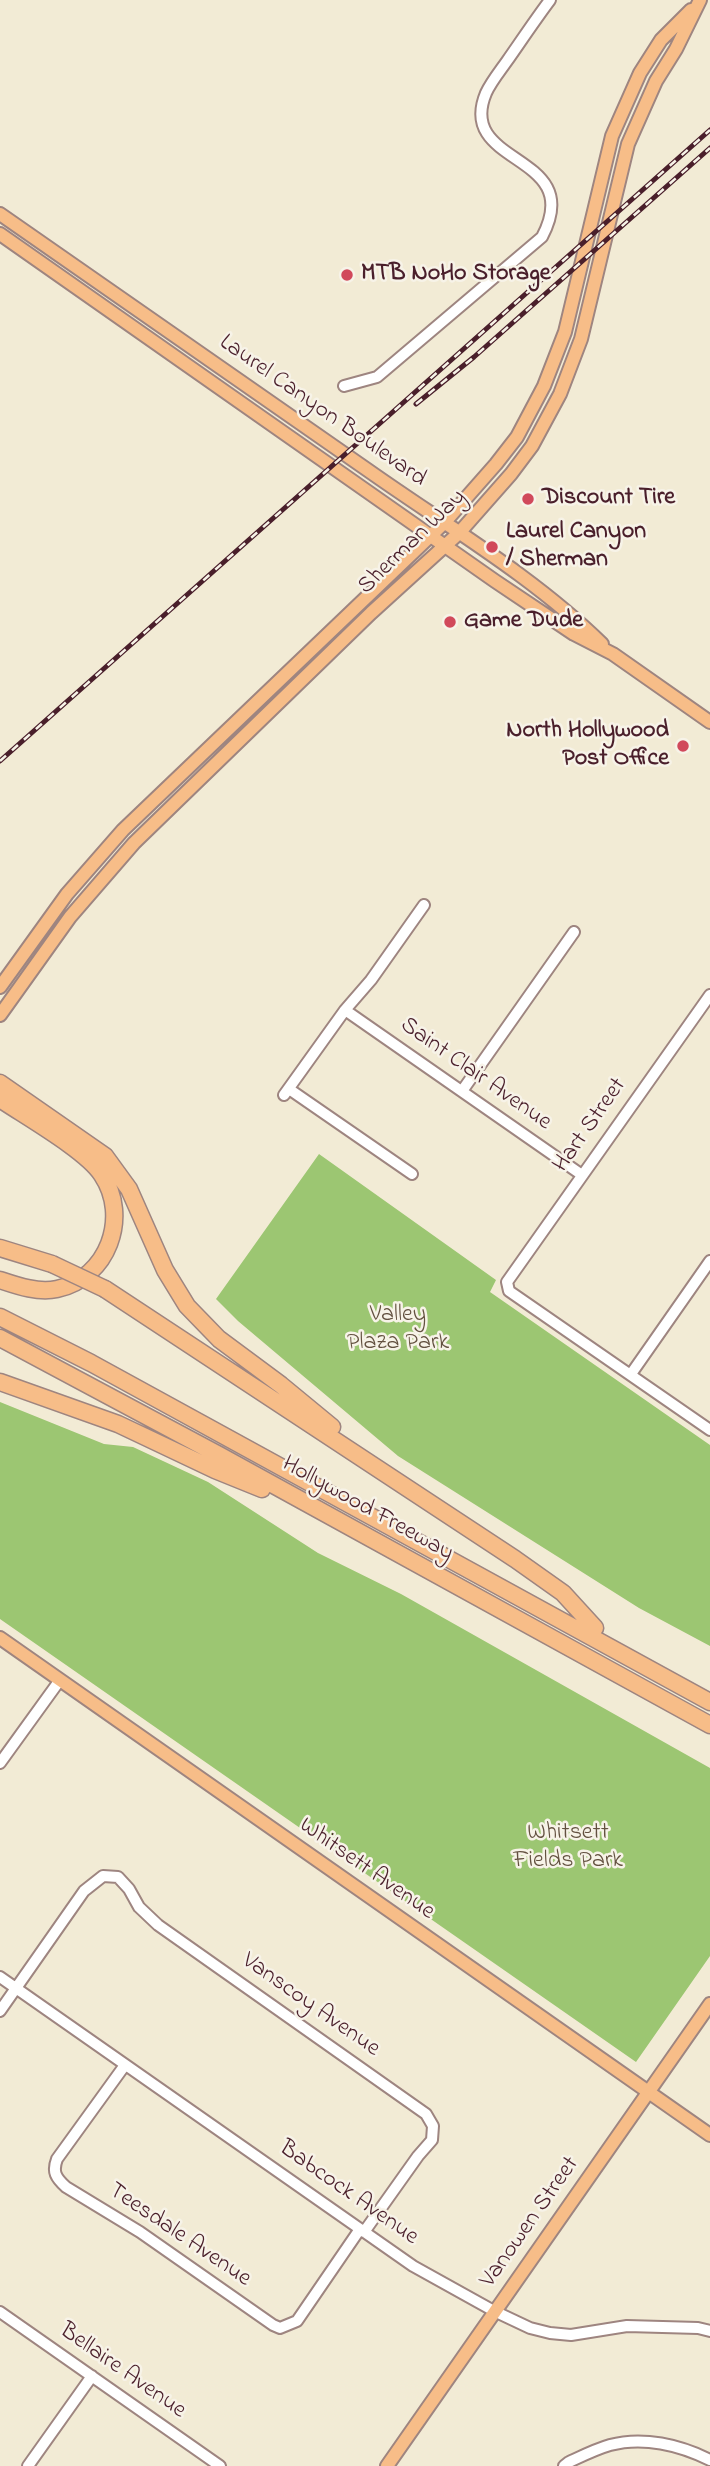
<!DOCTYPE html>
<html>
<head>
<meta charset="utf-8">
<style>
  body { margin:0 }
  canvas { display:block; background:#f2ebd5 }
</style>
</head>
<body>
<canvas width="710" height="2466"></canvas>
<script>
const ctx = document.querySelector('canvas').getContext('2d');
ctx.lineJoin = 'round';
function fill(path, color) { ctx.fillStyle = color; ctx.fill(path, 'evenodd'); }
function trace(path, color, width, dash) { ctx.strokeStyle = color; ctx.lineWidth = width; ctx.lineCap = dash ? 'butt' : 'round'; ctx.setLineDash(dash || []); ctx.stroke(path); }
function label(font, color, halo, rows, align = 'center') {
  ctx.font = font + ' "Indie Flower",sans-serif'; ctx.lineWidth = 5; ctx.setLineDash([]); ctx.textBaseline = 'middle'; ctx.strokeStyle = halo; ctx.fillStyle = color; for (const [text, x, y, turn = 0] of rows) {
    ctx.save(); ctx.translate(x, y); ctx.rotate((+turn || 0) * Math.PI / 180); ctx.textAlign = isNaN(turn) ? turn : align; if (halo) ctx.strokeText(text, 0, 0); ctx.fillText(text, 0, 0); ctx.restore();
  }
}
const green = new Path2D(`
  M 319,1154 L 496,1280 L 490,1292 L 710,1445 L 710,1646 L 639,1608 L 398,1456 L 238,1321 L 216,1299 Z
  M 0,1402 L 104,1444 L 133,1447 L 208,1482 L 318,1553 L 401,1594 L 710,1768 L 710,1956 L 636,2062 L 0,1619 Z`);
const minor = new Path2D(`
  M 344,386 L 377,377 L 542,237 C 587,152 455,167 486,93 C 491,82 500,71 507,61 C 521,41 535,20 550,0
  M 710,995 L 507,1282 L 509,1291 L 710,1430
  M 345,1010 L 582,1175
  M 289,1089 L 412,1174
  M 462,1091 L 574,932
  M 284,1095 L 345,1010 L 371,980 L 424,905
  M 631,1374 L 710,1261
  M 0,1763 L 60,1680
  M 0,1977 L 413,2266 L 494,2311 L 530,2328 L 550,2333 L 571,2335 L 627,2326 L 698,2328 L 710,2331
  M 0,2011 L 84,1891 L 103,1876 L 118,1877 L 129,1889 L 139,1907 L 158,1925 L 426,2114 L 433,2126 L 432,2140 L 418,2156 L 364,2232
  M 125,2065 L 57,2159 C 52,2172 56,2178 66,2187 L 140,2232 L 273,2325 L 280,2328 L 297,2321 L 360,2229
  M 0,2312 L 220,2466
  M 28,2466 L 92,2376
  M 564,2466 L 569,2462 C 582,2456 596,2449 610,2445 C 643,2436 680,2445 710,2460`);
const major = new Path2D(`
  M 0,214 C 122,300 245,386 369,471 C 447,526 534,577 602,644
  M 0,234 L 495,581 L 574,634 L 613,654 L 710,722
  M 0,987 L 67,894 L 123,830 L 444,523 L 496,464 L 517,437 L 544,386 L 565,332 L 612,136 L 640,73 L 661,40 L 691,10
  M 0,1015 L 70,917 L 134,843 L 371,613 L 459,533 L 511,474 L 532,446 L 560,394 L 581,339 L 628,144 L 656,81 L 676,49 L 700,0
  M 0,1638 L 710,2135
  M 387,2466 L 710,2004`);
const highway = new Path2D(`
  M 0,1083 L 105,1156 L 129,1189 L 165,1270 L 187,1306 L 219,1339 L 281,1385 L 332,1427
  M 0,1099 C 25,1116 87,1151 102,1175 C 130,1217 108,1278 57,1289 C 38,1293 18,1286 0,1280
  M 0,1248 L 52,1264
  M 105,1289 L 515,1559 L 563,1593 L 595,1628
  M 0,1317 L 91,1363 L 710,1702
  M 0,1338 L 219,1455 L 710,1725
  M 0,1382 L 118,1424 L 215,1470 L 262,1489`);
const rail = new Path2D(`
  M 416,404 L 474,357 L 710,148
  M 0,761 L 710,130`);
const highwayBridge = new Path2D(`
  M 52,1264 L 105,1289`);
const markers = [
  [347,275,7,"#d1495b"],
  [528,499,7,"#d1495b"],
  [492,547,7,"#d1495b"],
  [450,622,7,"#d1495b"],
  [683,746,7,"#d1495b"]
];
const poiNames = [
  ["MTB NoHo Storage",361,275],
  ["Discount Tire",542,499],
  ["Laurel Canyon",506,533],
  ["/ Sherman",506,561],
  ["Game Dude",464,622],
  ["North Hollywood",669,732,"right"],
  ["Post Office",669,760,"right"]
];
const streetNames = [
  ["Laurel Canyon Boulevard",322,412,35],
  ["Sherman Way",413,543,-44],
  ["Saint Clair Avenue",475,1075,35],
  ["Hart Street",591,1126,-55],
  ["Hollywood Freeway",367,1510,29],
  ["Whitsett Avenue",366,1870,35],
  ["Vanscoy Avenue",310,2006,35],
  ["Babcock Avenue",348,2194,35],
  ["Vanowen Street",531,2223,-55],
  ["Teesdale Avenue",179,2236,34],
  ["Bellaire Avenue",122,2372,35]
];
const parkNames = [
  ["Valley",398,1316],
  ["Plaza Park",398,1344],
  ["Whitsett",568,1834],
  ["Fields Park",568,1862]
];
fill(green, '#9cc672');
trace(minor, '#9e8580', 14);
trace(major, '#9e8580', 16);
trace(highway, '#9e8580', 19);
trace(minor, '#fff', 10);
trace(major, '#f7bd88', 12);
trace(highway, '#f7bd88', 16);
trace(rail, '#4a1f2b', 5);
trace(rail, '#f7f3e8', 2.5, [8]);
trace(highwayBridge, '#9e8580', 19, []);
trace(highwayBridge, '#f7bd88', 16);
for (const [x, y, r, color] of markers) { const dot = new Path2D(); dot.arc(x, y, r, 0, 2 * Math.PI); ctx.fillStyle = color; ctx.fill(dot); trace(dot, '#f7f3e8', 2.5); }
label('bold 24px', '#4a1f2b', '#f7f3e8', poiNames, 'left');
label('24px', '#4a1f2b', '#f7f3e8', streetNames);
label('24px', '#635140', '#f7f3e8', parkNames);
</script>
</body>
</html>
